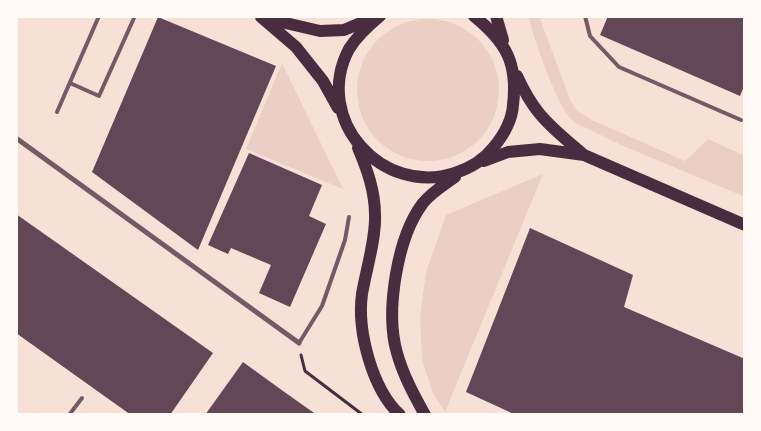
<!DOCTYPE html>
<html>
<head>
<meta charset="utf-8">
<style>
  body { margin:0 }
  #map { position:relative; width:761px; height:431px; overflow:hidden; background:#f7e1d7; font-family:Commissioner,sans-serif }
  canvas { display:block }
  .frame { position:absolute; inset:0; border:18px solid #fffaf5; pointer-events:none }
</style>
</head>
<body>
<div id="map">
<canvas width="761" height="431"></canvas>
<div class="frame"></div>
</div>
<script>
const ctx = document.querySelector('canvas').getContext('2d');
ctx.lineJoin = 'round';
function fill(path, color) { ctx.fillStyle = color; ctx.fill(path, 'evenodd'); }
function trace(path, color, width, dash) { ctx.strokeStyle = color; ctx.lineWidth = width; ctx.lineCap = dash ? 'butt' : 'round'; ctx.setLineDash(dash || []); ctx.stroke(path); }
const green = new Path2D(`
  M 528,16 L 539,16 L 571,102 L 577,111 L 592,120 L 685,161 L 708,139 L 745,156 L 745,197 L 621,145 L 574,122 C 556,106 535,41 528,16 Z
  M357 90a71 71 0 1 1 142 0a71 71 0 1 1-142 0Z
  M 282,63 L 343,189 L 246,149 Z
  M 543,174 L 445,412 L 433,393 L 422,360 L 420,318 L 426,272 L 446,215 Z`);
const building = new Path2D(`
  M 608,16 L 745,16 L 745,84 L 740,96 L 600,35 Z
  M 158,17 L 276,66 L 198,250 L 92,172 Z
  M 249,153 L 322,185 L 309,216 L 326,224 L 290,307 L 259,293 L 271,265 L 231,248 L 228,254 L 208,245 Z
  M 16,214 L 213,353 L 170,415 L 131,415 L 16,333 Z
  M 530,228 L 633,275 L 624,307 L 745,359 L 745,415 L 516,415 L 466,392 Z
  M 243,362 L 283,391 L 317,415 L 205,415 Z`);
const path = new Path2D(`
  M 301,355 L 305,371 L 363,415`);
const service = new Path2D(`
  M 585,16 L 590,36 L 619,67 L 741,120
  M 70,83 L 99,96 L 134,18
  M 57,112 L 99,16
  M 299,343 L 322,306 L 345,240 L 349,217
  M 69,415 L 82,398`);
const minor = new Path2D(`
  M 16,138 L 299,343`);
const primary = new Path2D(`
  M 380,16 C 368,26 357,36 349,49 C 312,119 382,197 455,173 C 470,168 483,161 493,148 C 503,136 512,121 513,105 C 518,63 506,42 474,16
  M 496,16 L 503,40
  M 261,17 L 296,47 L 323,81 L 338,108
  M 264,18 L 320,31 L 344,30 L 370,19
  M 517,76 C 523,89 530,102 539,113 C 552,129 569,142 584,155
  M 358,148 C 367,169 375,191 375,215 C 376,239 366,270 362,294 C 357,331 372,389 400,415
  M 484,161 L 508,152 L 540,149 L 584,155 L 745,225
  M 425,415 C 414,395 403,375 397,353 C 385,312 397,237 423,203 C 432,192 444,185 455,177`);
fill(green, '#ebcfc5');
fill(building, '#644757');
trace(path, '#4a2c40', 3);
trace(service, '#755966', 4);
trace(minor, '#755966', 5);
trace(primary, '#4a2c40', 12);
</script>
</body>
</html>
